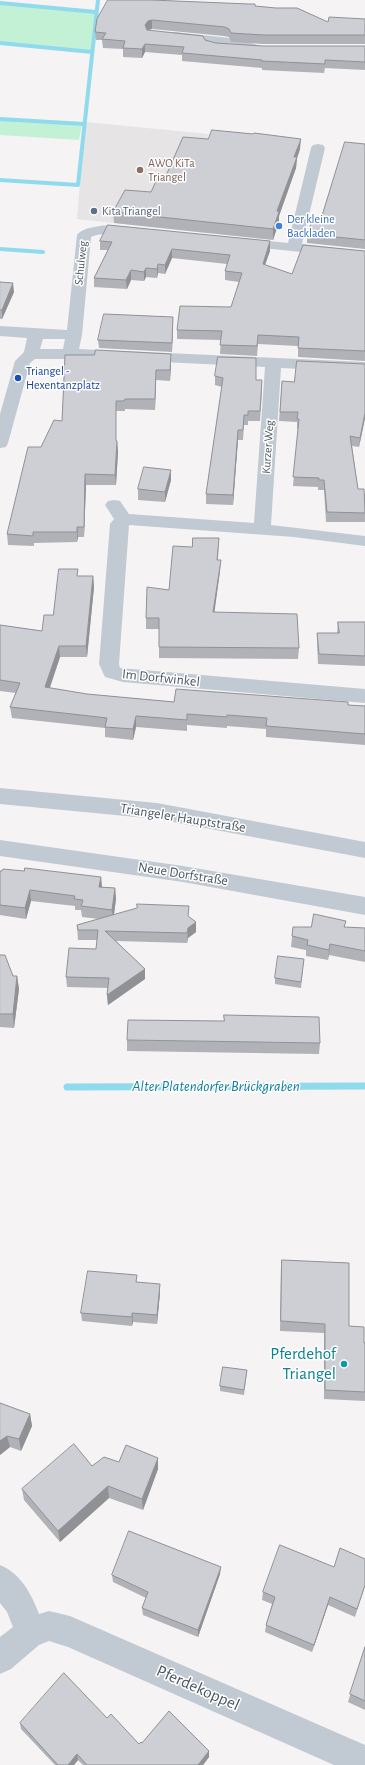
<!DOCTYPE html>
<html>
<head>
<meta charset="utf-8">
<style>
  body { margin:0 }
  canvas { display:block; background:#f5f3f3 }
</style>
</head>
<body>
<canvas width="365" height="1765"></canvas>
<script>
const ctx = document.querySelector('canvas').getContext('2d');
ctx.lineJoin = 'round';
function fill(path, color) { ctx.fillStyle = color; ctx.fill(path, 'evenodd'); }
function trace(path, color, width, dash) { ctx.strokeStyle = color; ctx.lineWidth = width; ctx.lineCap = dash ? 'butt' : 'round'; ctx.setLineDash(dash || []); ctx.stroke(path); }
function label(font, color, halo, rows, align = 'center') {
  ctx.font = font + ' "Alegreya Sans",sans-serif'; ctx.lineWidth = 3; ctx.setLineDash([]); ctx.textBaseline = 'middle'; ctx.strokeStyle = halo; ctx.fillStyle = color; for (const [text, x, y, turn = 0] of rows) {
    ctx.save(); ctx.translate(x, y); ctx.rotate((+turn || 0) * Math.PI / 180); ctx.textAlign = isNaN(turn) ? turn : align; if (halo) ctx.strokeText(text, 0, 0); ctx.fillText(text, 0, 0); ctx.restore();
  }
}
const education = new Path2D(`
  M 85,122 L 209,134 L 188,205 L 206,233 L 77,219 Z`);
const green = new Path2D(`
  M 0,3 L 98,12 L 94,52 L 0,43 Z
  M 0,119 L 82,124 L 79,140 L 0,135 Z`);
const streamFar1 = new Path2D(`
  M 0,3 L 96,12
  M 0,43 L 92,52
  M 0,119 L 84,124
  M 0,180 L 78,185 L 98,0
  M 0,249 L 43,252`);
const stream = new Path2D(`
  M 67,1087 L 365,1086`);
const minor = new Path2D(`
  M 175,32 L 239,39 L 257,45 L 259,48 L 257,51 L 253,52 L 237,46 L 171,39 L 169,36 L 171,33 Z
  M 318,144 L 323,145 L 325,148 L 302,244 L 365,251 L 365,259 L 236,245 L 234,242 L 236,239 L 241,238 L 288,243 L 311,148 L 313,145 Z
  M 109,225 L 140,228 L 142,231 L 140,234 C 124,238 108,230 91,237 L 82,335 L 79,349 L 365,362 L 365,372 L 281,368 L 271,525 L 365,536 L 365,546 L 294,537 L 129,525 L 119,664 L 120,668 L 365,689 L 365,703 L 123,682 L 105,677 L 99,664 L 110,524 L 114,519 L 105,505 L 108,501 L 114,500 L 120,501 L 129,514 L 254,523 L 265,367 L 102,359 L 35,359 L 30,363 L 8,443 L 6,447 L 0,448 L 0,414 L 15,361 L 24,352 L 27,338 L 0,336 L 0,326 L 67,330 L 77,235 C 83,227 100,226 109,225 ZM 43,339 L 65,339 L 63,349 L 40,349 Z
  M 0,840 L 183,866 L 365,897 L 365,915 L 183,882 L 0,856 Z
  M 0,1565 C 21,1574 31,1593 39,1614 L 49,1611 L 70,1616 L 365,1745 L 365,1765 L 334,1765 L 68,1647 L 49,1641 L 39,1645 L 11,1669 L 0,1674 L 0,1637 L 13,1627 L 7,1612 L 0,1603 Z`);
const tertiary = new Path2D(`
  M 0,788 L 157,803 L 365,842 L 365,858 L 157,819 L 0,804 Z`);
const wall = new Path2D(`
  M 255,6 L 328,22 L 365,19 L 365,44 L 263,44 L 231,42 L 229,37 L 224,36 L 152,29 L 148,30 L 205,40 L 216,43 L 263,46 L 365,46 L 365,70 L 325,68 L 324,73 L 262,70 L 262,68 L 182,61 L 182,55 L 145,52 L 142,58 L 123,57 L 123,49 L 103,48 L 102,40 L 96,40 L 95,32 L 97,19 Z
  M 365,144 L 365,249 L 307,243 L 307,234 L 320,221 Z
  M 300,149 L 297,158 L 296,168 L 279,216 L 279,222 L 273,240 L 114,223 L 113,212 L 151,192 L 165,178 Z
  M 100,241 L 270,251 L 265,265 L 292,274 L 365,251 L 365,361 L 298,357 L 298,346 L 258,344 L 257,356 L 220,354 L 221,340 L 177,339 L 177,330 L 231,307 L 239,282 L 225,280 L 225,271 L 227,264 L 172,258 L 165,274 L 158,273 L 157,278 L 146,277 L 144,281 L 131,280 L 127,289 L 94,287 L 94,278 L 108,250 L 100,250 Z
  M 0,282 L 14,292 L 2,319 L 0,319 Z
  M 173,317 L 172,352 L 99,348 L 98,340 Z
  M 65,355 L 171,364 L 170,381 L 156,380 L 155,410 L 125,409 L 125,411 L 116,411 L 116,441 L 117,441 L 118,452 L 116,485 L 86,485 L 84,537 L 78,537 L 77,542 L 34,543 L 34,546 L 8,545 L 7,534 L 41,447 L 62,421 Z
  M 365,364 L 365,418 L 359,447 L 352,446 L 358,489 L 365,494 L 365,522 L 326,522 L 324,490 L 318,490 L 318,487 L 293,486 L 298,429 L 297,429 L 297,422 L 279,421 L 282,381 L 294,382 Z
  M 215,376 L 256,380 L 262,390 L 260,421 L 248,421 L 248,425 L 244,425 L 243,440 L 238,440 L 233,505 L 206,504 L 206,494 L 222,387 L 215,385 Z
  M 171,480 L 165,502 L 138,500 L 138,489 Z
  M 219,538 L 218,560 L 220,571 L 214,612 L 299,648 L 298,659 L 159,658 L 159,629 L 146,629 L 146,618 L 169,590 L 192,547 Z
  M 78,576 L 93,576 L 94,587 L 87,657 L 60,657 L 50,688 L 87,694 L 174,702 L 348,705 L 365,706 L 365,745 L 266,737 L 266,729 L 227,726 L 227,728 L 187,725 L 187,731 L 136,727 L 133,740 L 105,737 L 105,728 L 12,718 L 10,707 L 16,693 L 0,691 L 0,625 L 42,631 L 53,615 Z
  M 338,622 L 365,622 L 365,666 L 318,664 L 317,642 L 317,633 L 337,633 Z
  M 0,871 L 24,871 L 101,877 L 102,887 L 115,888 L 116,899 L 114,915 L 188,917 L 196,922 L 196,932 L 188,938 L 187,943 L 116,941 L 145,969 L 145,979 L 108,1005 L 107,995 L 108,988 L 67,987 L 66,977 L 96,949 L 97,940 L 78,940 L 77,925 L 99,919 L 82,917 L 81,910 L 75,910 L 75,906 L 31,901 L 26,919 L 0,915 Z
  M 293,927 L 365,928 L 365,962 L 329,955 L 328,960 L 306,956 L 306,950 L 291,947 Z
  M 0,955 L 13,976 L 17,976 L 19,989 L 14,1028 L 0,1027 Z
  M 304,959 L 301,988 L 275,984 L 275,978 Z
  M 127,1040 L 320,1043 L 319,1054 L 127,1051 Z
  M 282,1260 L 349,1326 L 364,1343 L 365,1343 L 365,1401 L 324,1399 L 324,1333 L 280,1331 L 281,1270 Z
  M 137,1282 L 160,1293 L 157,1324 L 133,1322 L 132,1326 L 82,1321 L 81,1313 Z
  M 247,1370 L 244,1395 L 220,1391 L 220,1386 Z
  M 0,1403 L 30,1414 L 32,1426 L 21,1451 L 10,1447 L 0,1455 Z
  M 119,1462 L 158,1469 L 143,1510 L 109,1498 L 60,1542 L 24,1500 L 22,1489 L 92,1466 Z
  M 365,1559 L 365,1586 L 355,1617 L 328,1605 L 312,1652 L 265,1632 L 266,1625 L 272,1604 L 262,1600 L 263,1592 L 334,1567 Z
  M 220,1574 L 198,1637 L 143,1615 L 142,1608 L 146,1598 L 113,1582 L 112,1575 Z
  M 365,1647 L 365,1710 L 348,1702 Z
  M 107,1718 L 139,1744 L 142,1743 L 209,1751 L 209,1757 L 203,1765 L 83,1765 L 78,1760 L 74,1765 L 55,1765 L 21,1729 L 20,1723 Z`);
const shadedWall = new Path2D(`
  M 152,20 L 152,29 L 148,30 L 145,33 L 145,25 L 148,21 Z
  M 145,44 L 145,52 L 142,58 L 142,49 Z
  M 301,139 L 300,149 L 297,158 L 296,168 L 279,216 L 279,222 L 273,240 L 273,229 L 277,211 L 294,157 Z
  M 270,241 L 270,251 L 262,273 L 263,264 Z
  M 172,249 L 172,258 L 165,274 L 165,265 Z
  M 158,264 L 158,273 L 157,278 L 157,269 Z
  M 146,268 L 146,277 L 144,281 L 144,272 Z
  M 131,270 L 131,280 L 127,289 L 126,280 Z
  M 13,283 L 14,292 L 2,319 L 2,310 Z
  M 173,317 L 173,326 L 172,352 L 172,343 Z
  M 171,354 L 171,364 L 170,381 L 170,370 Z
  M 156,370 L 156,380 L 155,410 L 155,399 Z
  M 365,413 L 365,418 L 359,447 L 360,438 Z
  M 238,430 L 238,440 L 233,505 L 233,495 Z
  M 117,441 L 118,452 L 116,485 L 115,475 Z
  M 171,470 L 171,480 L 165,502 L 165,492 Z
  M 85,474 L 86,485 L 84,537 L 84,527 Z
  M 77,527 L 78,537 L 77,542 Z
  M 221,560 L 220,571 L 213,623 L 213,612 Z
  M 93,576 L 94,587 L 87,657 L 86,646 Z
  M 59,646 L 60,657 L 46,698 L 45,687 Z
  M 136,716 L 136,727 L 133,740 L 133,729 Z
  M 101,877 L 102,888 L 99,887 Z
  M 115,888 L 116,899 L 113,921 L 112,910 Z
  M 30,890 L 31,901 L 26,919 L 25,908 Z
  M 196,922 L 196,932 L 188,938 L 187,943 L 188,928 Z
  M 330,944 L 329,955 L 328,960 L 329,950 Z
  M 145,969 L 145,979 L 108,1005 L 107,995 Z
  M 17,976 L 19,989 L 14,1028 L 13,1014 Z
  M 160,1284 L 160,1293 L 157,1324 L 157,1315 Z
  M 132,1313 L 133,1322 L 132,1326 Z
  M 30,1414 L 32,1426 L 21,1451 L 19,1439 Z
  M 7,1436 L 10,1447 L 0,1455 L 0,1441 Z
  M 158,1458 L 158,1469 L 143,1510 L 142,1499 Z
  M 108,1486 L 109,1498 L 60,1542 L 58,1531 Z
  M 221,1567 L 220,1574 L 198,1637 L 198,1630 Z
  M 330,1597 L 328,1605 L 312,1652 L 314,1645 Z
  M 209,1751 L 209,1757 L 203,1765 L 198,1765 Z
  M 77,1754 L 78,1760 L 74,1765 L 68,1765 Z`);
const building = new Path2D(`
  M 108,0 L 151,0 L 249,4 L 255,4 L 255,6 L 276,8 L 297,8 L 328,22 L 329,17 L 365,19 L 365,35 L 263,35 L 231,33 L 229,29 L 225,27 L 152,20 L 148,21 L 145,25 L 147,30 L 203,36 L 205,40 L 216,43 L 263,46 L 365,46 L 365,62 L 325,60 L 325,64 L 262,61 L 262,60 L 182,53 L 184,47 L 145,44 L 142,49 L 123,48 L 125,41 L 102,39 L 106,33 L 95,32 L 97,19 Z
  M 212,130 L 253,134 L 254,133 L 301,139 L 294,157 L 297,157 L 277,211 L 279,212 L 273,229 L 113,212 L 125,190 L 151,192 L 158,177 L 165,178 L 183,137 L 208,139 Z
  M 345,142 L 365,144 L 365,240 L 307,234 L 312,221 L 320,221 Z
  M 108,225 L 270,241 L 263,264 L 292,274 L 303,245 L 365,251 L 365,351 L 298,348 L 299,337 L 258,335 L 257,346 L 220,345 L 222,331 L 177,330 L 180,306 L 231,307 L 242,273 L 225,271 L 230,255 L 172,249 L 165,265 L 158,264 L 157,269 L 146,268 L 144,272 L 131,270 L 126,280 L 94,278 L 112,242 L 100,241 Z
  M 0,282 L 13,283 L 2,310 L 0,310 Z
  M 104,314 L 173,317 L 172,343 L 98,340 Z
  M 96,350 L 171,354 L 170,370 L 156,370 L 155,399 L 125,399 L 124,401 L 116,401 L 116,441 L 117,441 L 115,475 L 85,474 L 84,527 L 77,527 L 77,532 L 33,532 L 33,536 L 7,534 L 28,447 L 41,447 L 54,420 L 62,421 L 65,355 L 94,355 Z
  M 218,357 L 256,358 L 256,380 L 262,380 L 260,411 L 248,411 L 248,415 L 244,415 L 243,430 L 238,430 L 233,495 L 206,494 L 223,378 L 215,376 Z
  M 297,361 L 365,364 L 365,413 L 360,438 L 350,436 L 358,489 L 364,489 L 365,513 L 327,512 L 324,480 L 319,480 L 319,478 L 293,477 L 299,419 L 297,419 L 298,412 L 280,412 L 282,381 L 294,382 Z
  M 144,467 L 171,470 L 165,492 L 138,489 Z
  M 193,538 L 219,538 L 217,560 L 221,560 L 213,612 L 297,614 L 299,648 L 159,647 L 159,618 L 146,618 L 147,587 L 169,590 L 173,546 L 192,547 Z
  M 59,569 L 78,569 L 77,576 L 93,576 L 86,646 L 59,646 L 45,687 L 87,694 L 174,702 L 176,689 L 348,702 L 348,705 L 365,706 L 365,734 L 266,726 L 267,718 L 227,715 L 227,717 L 187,714 L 187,720 L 136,716 L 133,729 L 105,727 L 107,718 L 10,707 L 20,683 L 0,680 L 0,625 L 42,631 L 44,615 L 53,615 Z
  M 338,622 L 365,622 L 365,656 L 319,654 L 317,633 L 339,633 Z
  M 25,868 L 101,877 L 99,887 L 115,888 L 112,910 L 81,906 L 83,900 L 74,899 L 75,896 L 30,890 L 25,908 L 0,905 L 0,871 L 2,871 L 3,869 L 24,871 Z
  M 137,904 L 189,906 L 188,916 L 196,922 L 188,928 L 187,933 L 105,931 L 145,969 L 107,995 L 109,978 L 66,977 L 69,948 L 96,949 L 98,930 L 78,930 L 77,925 L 137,908 Z
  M 314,914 L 346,921 L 344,927 L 365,928 L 365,951 L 330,944 L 329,950 L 307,945 L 308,940 L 292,936 L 293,927 L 311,927 Z
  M 0,955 L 5,955 L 13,976 L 17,976 L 13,1014 L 0,1014 Z
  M 278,956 L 304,959 L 301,982 L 275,978 Z
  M 224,1015 L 319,1017 L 320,1043 L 127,1040 L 128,1020 L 224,1021 Z
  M 282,1260 L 349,1263 L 349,1326 L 364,1327 L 364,1343 L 365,1343 L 365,1392 L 325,1390 L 325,1324 L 281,1321 Z
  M 88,1271 L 137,1275 L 136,1282 L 160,1284 L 157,1315 L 132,1313 L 132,1317 L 81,1313 Z
  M 223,1367 L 247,1370 L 244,1390 L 220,1386 Z
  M 0,1403 L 30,1414 L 19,1439 L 7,1436 L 0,1441 Z
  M 74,1444 L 92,1466 L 104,1457 L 119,1462 L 126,1445 L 158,1458 L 142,1499 L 108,1486 L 58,1531 L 22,1489 Z
  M 129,1531 L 221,1567 L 198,1630 L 142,1608 L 148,1592 L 112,1575 Z
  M 280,1545 L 334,1567 L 340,1548 L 365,1559 L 365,1585 L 357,1609 L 330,1597 L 314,1645 L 266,1625 L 275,1597 L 263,1592 Z
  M 365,1647 L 365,1701 L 350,1694 Z
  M 64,1673 L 107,1718 L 111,1714 L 139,1744 L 141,1742 L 142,1743 L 169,1711 L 209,1751 L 198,1765 L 87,1765 L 77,1754 L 68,1765 L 58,1765 L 20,1723 Z`);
const markers = [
  [140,170,4,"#8d6e63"],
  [94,211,4,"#5c6f8a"],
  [279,226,4,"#3f7fe0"],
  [18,378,4,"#1a4fb4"],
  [344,1364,4,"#0f9aa8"]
];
const farEducationnames = [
  ["AWO KiTa",148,163],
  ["Triangel",148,177]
];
const farServicenames = [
  ["Kita Triangel",102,211]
];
const farShopnames = [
  ["Der kleine",287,219],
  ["Backladen",287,233]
];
const farStreetnames = [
  ["Schulweg",81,263,-84],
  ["Kurzer Weg",268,447,-86]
];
const farTransitnames = [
  ["Triangel -",26,371],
  ["Hexentanzplatz",26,385]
];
const streetNames = [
  ["Im Dorfwinkel",161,678,6],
  ["Triangeler Hauptstraße",183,818,9],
  ["Neue Dorfstraße",183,874,9]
];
const waterNames = [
  ["Alter Platendorfer Brückgraben",216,1086]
];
const nearCulturenames = [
  ["Pferdehof",336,1354],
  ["Triangel",336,1374]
];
const nearStreetnames = [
  ["Pferdekoppel",198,1688,24]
];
fill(education, '#e6e4e5');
fill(green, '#c3f1d5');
trace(streamFar1, '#90daee', 4);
trace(stream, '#90daee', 7);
fill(minor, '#c1cad2');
fill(tertiary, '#c1cad2');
fill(wall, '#b0b2b7');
fill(shadedWall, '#909195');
fill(building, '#cdcfd5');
trace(building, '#909195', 1);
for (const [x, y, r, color] of markers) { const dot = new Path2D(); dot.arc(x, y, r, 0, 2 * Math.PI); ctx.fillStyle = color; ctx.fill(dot); trace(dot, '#fff', 1.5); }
label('12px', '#785e54', '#fff', farEducationnames, 'left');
label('12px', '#4e5e75', '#fff', farServicenames, 'left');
label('12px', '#366cbe', '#fff', farShopnames, 'left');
label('12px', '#4a5661', '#fff', farStreetnames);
label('12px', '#164399', '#fff', farTransitnames, 'left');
label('14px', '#4a5661', '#fff', streetNames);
label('italic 15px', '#0c7c9b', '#fff', waterNames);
label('17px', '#0d838f', '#fff', nearCulturenames, 'right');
label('17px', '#4a5661', '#fff', nearStreetnames);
</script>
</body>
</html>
